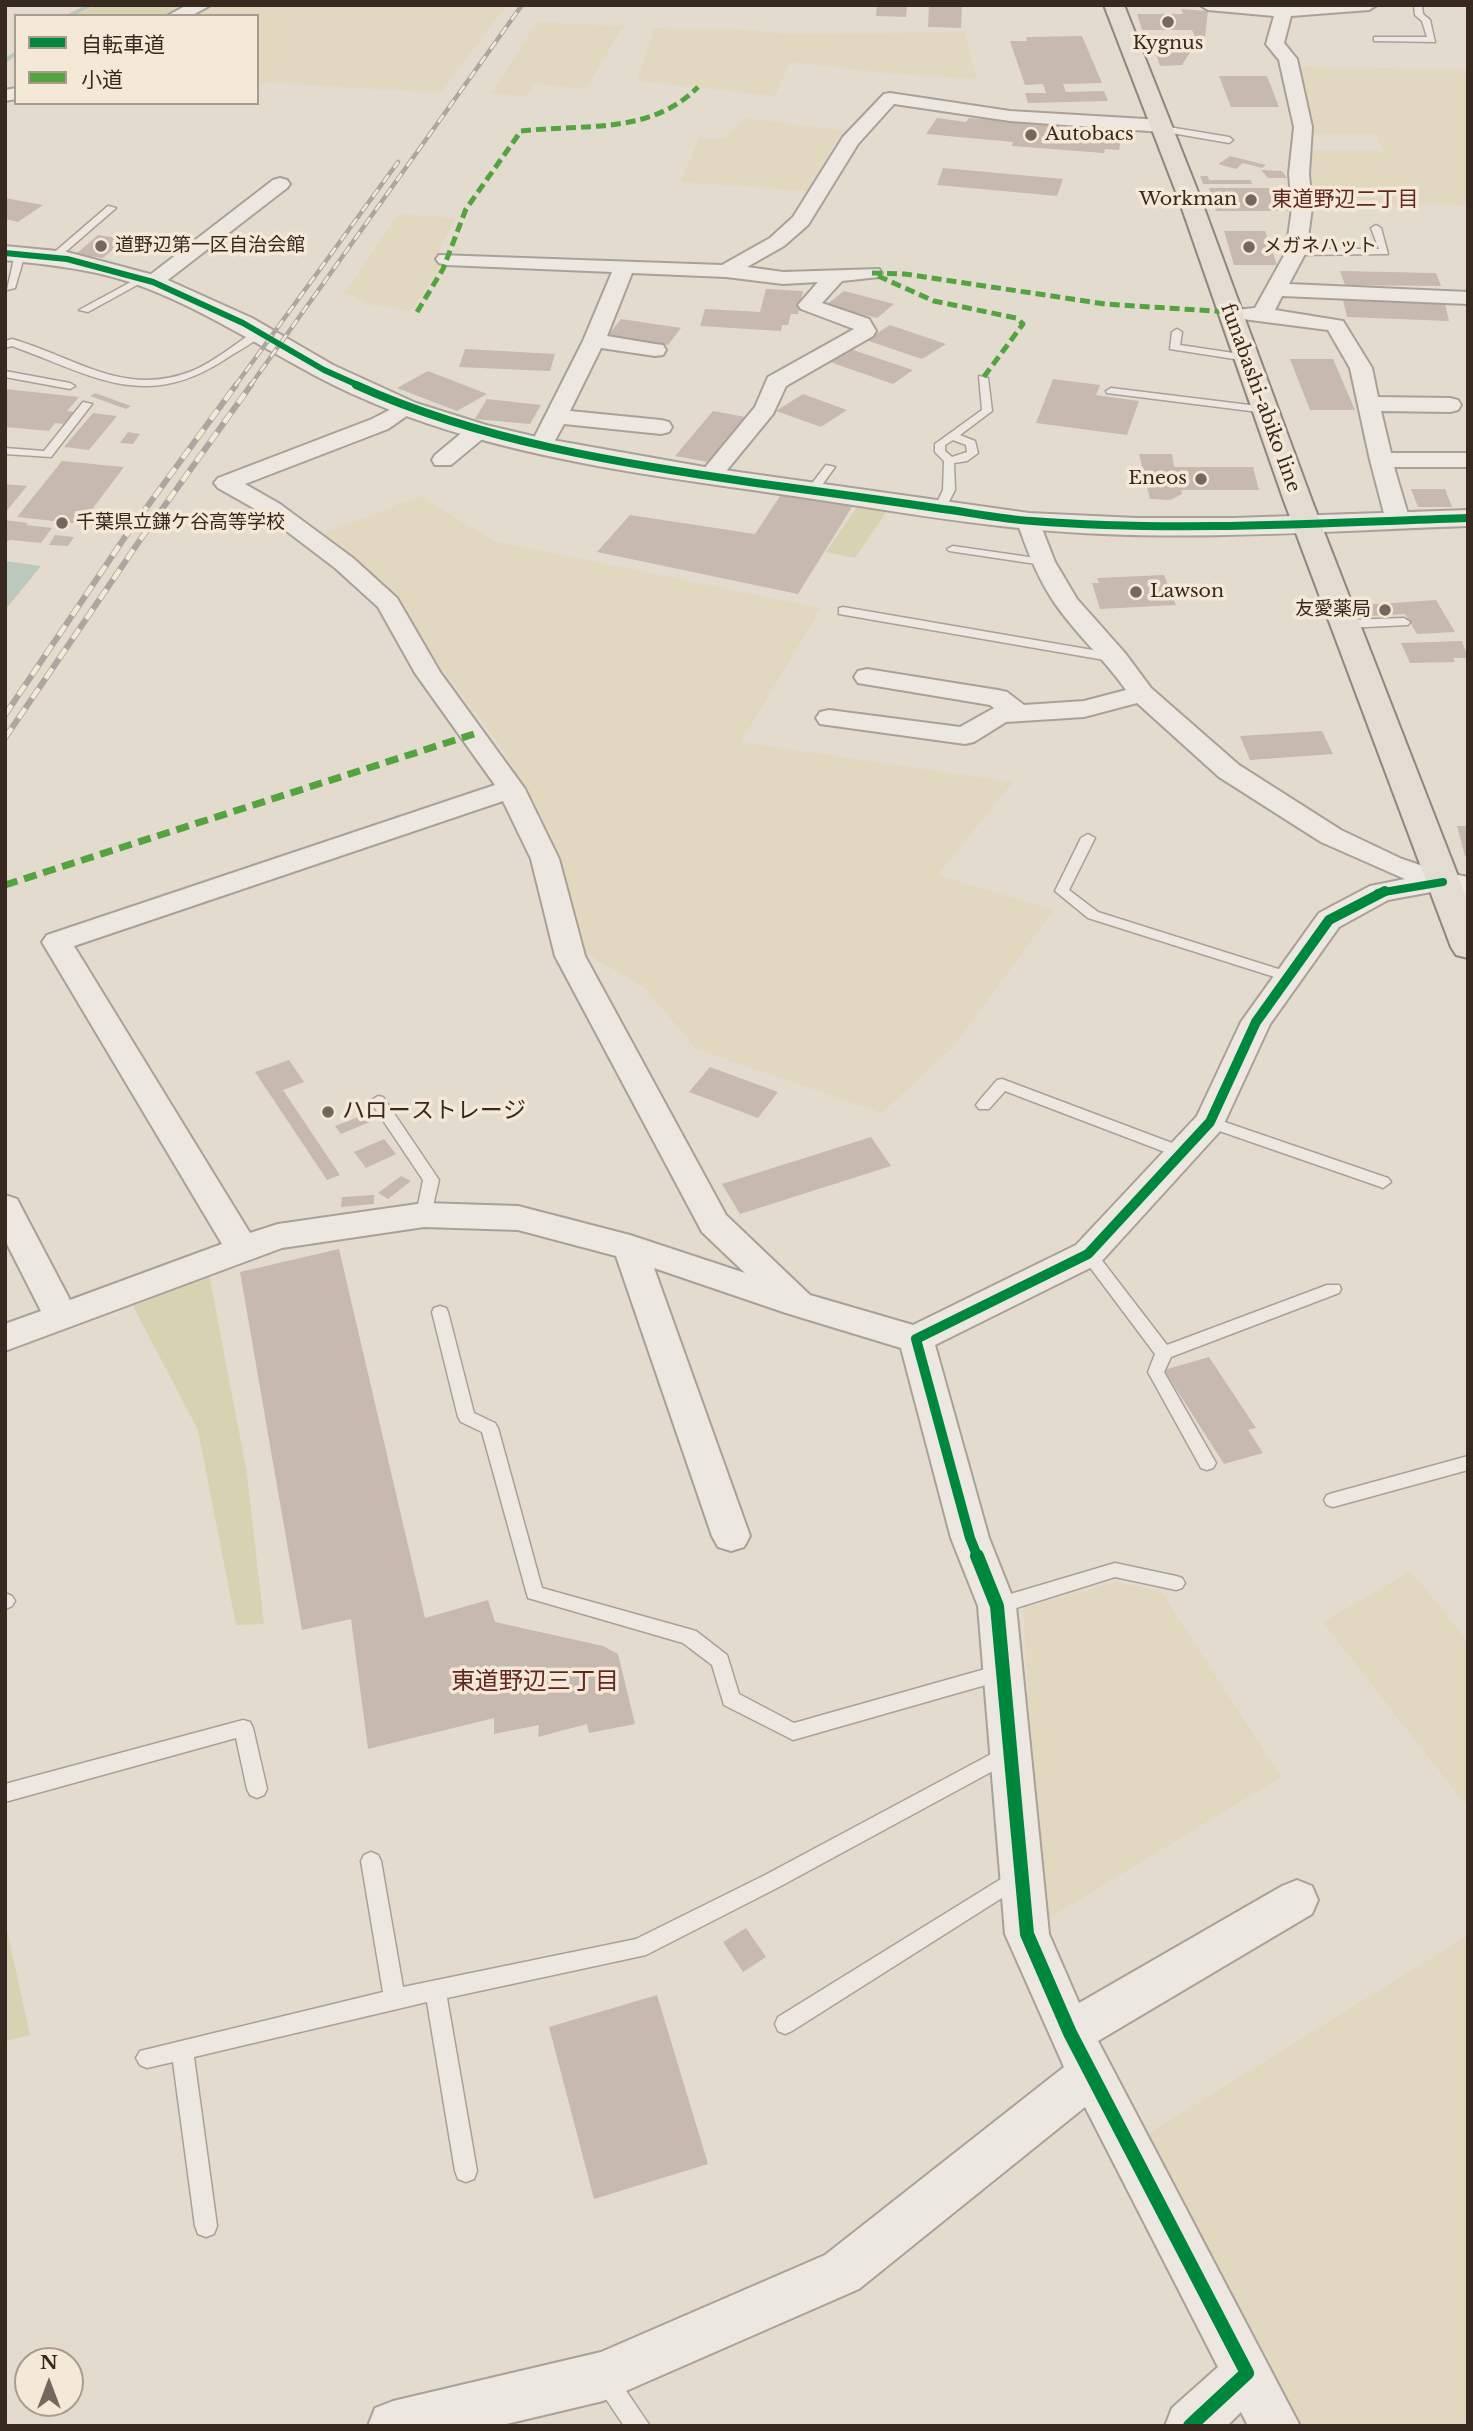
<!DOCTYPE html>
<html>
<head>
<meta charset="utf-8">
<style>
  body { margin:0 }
  #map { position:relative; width:1473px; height:2431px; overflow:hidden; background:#e4dbcf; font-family:"Libre Baskerville","Noto Sans JP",serif }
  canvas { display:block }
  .frame { position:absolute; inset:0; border:7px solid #382920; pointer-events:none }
  .legend { position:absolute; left:14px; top:14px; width:245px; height:91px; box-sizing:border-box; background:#f4e8d6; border:2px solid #a99c8d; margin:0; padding:9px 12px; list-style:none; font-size:21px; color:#382920 }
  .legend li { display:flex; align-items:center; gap:14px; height:35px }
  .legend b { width:35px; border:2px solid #a99c8d }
  .north { position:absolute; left:14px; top:2347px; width:70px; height:70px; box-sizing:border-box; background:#f4e8d6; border:2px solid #a99c8d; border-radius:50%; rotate:0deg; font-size:19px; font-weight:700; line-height:28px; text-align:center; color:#382920 }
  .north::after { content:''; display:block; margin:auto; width:24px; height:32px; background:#74675d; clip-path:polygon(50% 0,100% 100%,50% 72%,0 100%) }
</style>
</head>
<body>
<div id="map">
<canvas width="1473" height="2431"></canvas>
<div class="frame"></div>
<ul class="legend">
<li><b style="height:9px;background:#00873e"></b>自転車道</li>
<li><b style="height:9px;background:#53a341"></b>小道</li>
</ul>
<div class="north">N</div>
</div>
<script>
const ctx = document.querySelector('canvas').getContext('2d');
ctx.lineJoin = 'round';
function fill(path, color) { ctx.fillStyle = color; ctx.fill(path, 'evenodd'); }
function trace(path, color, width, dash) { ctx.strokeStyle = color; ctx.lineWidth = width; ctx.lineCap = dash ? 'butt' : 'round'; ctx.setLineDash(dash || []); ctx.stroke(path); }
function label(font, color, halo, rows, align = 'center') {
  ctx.font = font + ' "Libre Baskerville","Noto Sans JP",serif'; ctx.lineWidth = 7; ctx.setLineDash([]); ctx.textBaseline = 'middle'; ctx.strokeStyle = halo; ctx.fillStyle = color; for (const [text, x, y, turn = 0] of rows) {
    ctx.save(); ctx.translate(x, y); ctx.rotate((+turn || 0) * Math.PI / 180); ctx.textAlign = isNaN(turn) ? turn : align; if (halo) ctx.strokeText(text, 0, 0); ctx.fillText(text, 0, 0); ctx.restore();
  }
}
const farmland = new Path2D(`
  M 219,5 L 507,5 L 440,93 L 257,82 L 257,16 L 191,16 Z
  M 537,22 L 623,26 L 586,89 L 534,84 L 526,96 L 491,94 Z
  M 654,28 L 744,29 L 786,34 L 964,32 L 977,79 L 893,74 L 790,62 L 775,96 L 637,81 Z
  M 1298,67 L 1468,69 L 1468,205 L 1314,203 L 1310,151 L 1383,151 L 1376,134 L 1309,134 Z
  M 745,118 L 847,131 L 836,142 L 808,191 L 680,182 L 699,139 L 725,139 Z
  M 398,214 L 455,218 L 435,260 L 440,269 L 410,311 L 371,305 L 345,293 Z
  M 420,496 L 494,541 L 821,608 L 741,742 L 1013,782 L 938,875 L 1054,910 L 953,1047 L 882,1113 L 696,1049 L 645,988 L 582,951 L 543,819 L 499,744 L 421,641 L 385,584 L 319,535 Z
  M 1411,1571 L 1468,1641 L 1468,1808 L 1323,1622 Z
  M 1116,1582 L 1161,1591 L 1281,1777 L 1041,1923 L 1023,1608 Z
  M 1468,1935 L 1468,2426 L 1300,2426 L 1143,2137 Z`);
const green = new Path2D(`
  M 97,5 L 194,5 L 166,16 L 73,16 Z
  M 859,504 L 889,508 L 855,558 L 826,552 Z
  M 209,1274 L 247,1474 L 264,1624 L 236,1625 L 198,1430 L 133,1306 Z
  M 5,1921 L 30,2035 L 5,2041 Z`);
const water = new Path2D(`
  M 5,561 L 41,566 L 5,610 Z`);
const stream = new Path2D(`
  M 86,5 L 95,5 L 73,16 L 64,16 Z
  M 16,51 L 16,56 L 5,63 L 5,58 Z`);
const building = new Path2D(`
  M 877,5 L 907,5 L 906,17 L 876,16 Z
  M 929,5 L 962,5 L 961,28 L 928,27 Z
  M 1181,9 L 1208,11 L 1205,37 L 1195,37 L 1192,30 L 1142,30 L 1137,14 L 1183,14 Z
  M 1082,36 L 1102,83 L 1063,84 L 1066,92 L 1104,91 L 1108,101 L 1028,103 L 1025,93 L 1046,93 L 1043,84 L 1025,85 L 1010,41 L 1027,41 L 1026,37 Z
  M 1154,47 L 1193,48 L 1182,65 L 1160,66 Z
  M 1219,76 L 1267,76 L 1279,107 L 1231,107 Z
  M 937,118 L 966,122 L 969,118 L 1112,129 L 1110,134 L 1122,134 L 1119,150 L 1105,149 L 1104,153 L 1012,146 L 1013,142 L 926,134 Z
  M 1230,156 L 1266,165 L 1262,168 L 1243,163 L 1236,169 L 1218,164 Z
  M 943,168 L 1063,179 L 1057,196 L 937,185 Z
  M 1261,170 L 1282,171 L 1287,178 L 1268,178 Z
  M 1200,176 L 1208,176 L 1209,180 L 1251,180 L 1252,184 L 1203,184 Z
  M 1209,188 L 1284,188 L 1293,211 L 1216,211 Z
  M 5,198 L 43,205 L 18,222 L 5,219 Z
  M 1224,231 L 1265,231 L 1277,265 L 1234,265 Z
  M 98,235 L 125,239 L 103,258 L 76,254 Z
  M 1340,271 L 1436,273 L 1441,286 L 1345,285 Z
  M 766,289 L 803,291 L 798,314 L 791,314 L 788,325 L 782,325 L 781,331 L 700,326 L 705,309 L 760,312 Z
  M 844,291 L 894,304 L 877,318 L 826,305 Z
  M 1343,300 L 1445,304 L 1449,321 L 1347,317 Z
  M 621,319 L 681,328 L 668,345 L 608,335 Z
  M 890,325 L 946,344 L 922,359 L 866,340 Z
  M 847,348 L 913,370 L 893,384 L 827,361 Z
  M 465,349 L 555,354 L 550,371 L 459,367 Z
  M 1290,359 L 1333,359 L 1355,410 L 1310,410 Z
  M 428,371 L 487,394 L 457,411 L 397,388 Z
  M 1053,379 L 1100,385 L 1096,395 L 1139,401 L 1127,435 L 1036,423 Z
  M 5,389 L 79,397 L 67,411 L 75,412 L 65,424 L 55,423 L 49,431 L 5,427 Z
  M 95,393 L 131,406 L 126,409 L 90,396 Z
  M 803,394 L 847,410 L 821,427 L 776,411 Z
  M 487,399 L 541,405 L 530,424 L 475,419 Z
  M 713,411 L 751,418 L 714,463 L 675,456 Z
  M 93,413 L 117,416 L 89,450 L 64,447 Z
  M 128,432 L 140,434 L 133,444 L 120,443 Z
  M 1139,454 L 1172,454 L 1174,467 L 1253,467 L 1259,490 L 1181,490 L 1182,494 L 1170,500 L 1150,499 Z
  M 62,461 L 124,467 L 81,524 L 17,517 Z
  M 5,484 L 27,486 L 5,513 Z
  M 1411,489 L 1445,489 L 1452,507 L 1418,507 Z
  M 782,493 L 852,507 L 798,594 L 597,552 L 630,515 L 755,534 Z
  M 5,520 L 28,523 L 26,525 L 52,528 L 41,543 L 11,540 L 5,542 Z
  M 55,535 L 74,537 L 68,546 L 49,545 Z
  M 1164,575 L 1176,605 L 1100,609 L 1092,583 L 1099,583 L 1097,578 Z
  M 1436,600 L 1455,632 L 1417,634 L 1405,614 L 1369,616 L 1363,605 Z
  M 1462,641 L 1468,658 L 1453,658 L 1455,662 L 1410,663 L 1401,643 Z
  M 1322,731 L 1333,754 L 1250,760 L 1240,736 Z
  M 1457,826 L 1468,826 L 1468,858 L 1465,856 Z
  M 289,1060 L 304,1082 L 283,1090 L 340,1175 L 327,1180 L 255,1072 Z
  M 710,1067 L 778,1092 L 758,1118 L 689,1092 Z
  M 364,1115 L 370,1122 L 341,1134 L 335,1126 Z
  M 871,1137 L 891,1166 L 740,1214 L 722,1184 Z
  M 384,1139 L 396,1154 L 366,1168 L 354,1152 Z
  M 401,1176 L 411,1181 L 388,1199 L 378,1193 Z
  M 374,1195 L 374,1204 L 341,1207 L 342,1197 Z
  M 339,1249 L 425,1618 L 488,1600 L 495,1622 L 603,1646 L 618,1654 L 635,1724 L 589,1733 L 587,1724 L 538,1737 L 539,1725 L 494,1734 L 494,1718 L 368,1749 L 351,1619 L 302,1630 L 240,1272 Z
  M 1209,1357 L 1256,1428 L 1248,1430 L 1263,1453 L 1224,1464 L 1164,1370 Z
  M 746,1928 L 766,1957 L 743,1972 L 723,1942 Z
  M 657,1995 L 708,2164 L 594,2199 L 549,2027 Z`);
const service = new Path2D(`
  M 1414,5 L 1422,5 L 1423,14 L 1430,20 L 1435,42 L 1374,41 L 1374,37 L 1427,37 L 1422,21 L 1415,15 Z
  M 1163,126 L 1229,137 L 1233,140 L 1229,143 L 1160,131 L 1159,129 Z
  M 108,206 L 116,208 L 56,260 L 50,260 L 50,256 Z
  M 1376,225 L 1381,228 L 1388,254 L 1296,255 L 1291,252 L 1296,249 L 1379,249 L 1371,228 Z
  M 20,251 L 25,254 L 15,288 L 7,290 L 15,254 Z
  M 140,277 L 148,279 L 88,312 L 79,310 Z
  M 1177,329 L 1182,332 L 1180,345 L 1247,355 L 1252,358 L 1247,361 L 1170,349 L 1172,332 Z
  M 255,331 L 264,333 C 253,344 237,351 224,360 C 144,412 92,375 12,346 L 5,348 L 5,341 L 12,339 C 75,357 124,398 192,371 C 214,362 235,344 255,331 Z
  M 5,371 L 70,383 L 75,386 L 70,389 L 5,377 Z
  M 979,376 L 988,378 L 992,411 L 960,435 L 975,441 L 978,453 L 967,461 L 954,463 L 955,490 L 944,511 L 936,511 L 934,509 L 943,490 L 944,461 L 935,452 L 935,444 L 982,410 ZM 953,440 L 966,445 L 967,452 L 952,457 L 945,451 L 945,445 Z
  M 1111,388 L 1266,407 L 1271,410 L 1266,413 L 1107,393 L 1106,391 Z
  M 83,402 L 92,404 L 51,457 L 5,454 L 5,448 L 44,451 Z
  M 826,465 L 835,467 L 817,492 L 809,492 L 807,490 Z
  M 953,546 L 1043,559 L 1049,562 L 1043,565 L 949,551 L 947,549 Z
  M 843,607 L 1116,654 L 1122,658 L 1116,662 L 839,614 L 839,608 Z
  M 1404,618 L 1410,622 L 1408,625 L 1346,628 L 1340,624 L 1346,620 Z
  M 1088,834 L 1095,838 L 1069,890 L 1098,912 L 1291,973 L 1293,976 L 1291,979 L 1281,979 L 1088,918 L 1055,891 L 1081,838 Z
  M 1002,1079 L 1188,1149 L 1191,1153 L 1188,1157 L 1178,1157 L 1005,1091 L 989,1109 L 979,1109 L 976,1105 L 979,1101 L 997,1080 Z
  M 378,1096 L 383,1097 L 439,1180 L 430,1219 L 418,1219 L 416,1215 L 423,1180 L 370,1101 Z
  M 1210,1117 L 1388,1178 L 1391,1182 L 1383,1188 L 1378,1186 L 1205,1126 L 1202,1122 Z
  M 1088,1248 L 1094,1250 L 1167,1345 L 1327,1285 L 1339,1285 L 1341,1289 L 1339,1293 L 1171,1357 L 1164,1372 L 1216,1463 L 1213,1468 L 1207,1470 L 1201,1468 L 1148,1372 L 1155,1354 L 1080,1254 Z
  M 440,1306 L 446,1308 L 448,1312 L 474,1413 L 495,1423 L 498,1428 L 542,1588 L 696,1631 L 727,1655 L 739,1694 L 794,1723 L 1003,1664 L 1010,1666 L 1012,1672 L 1010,1678 L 793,1740 L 724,1705 L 712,1665 L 683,1643 L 528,1598 L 482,1432 L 461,1422 L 458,1417 L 432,1312 L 434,1308 Z
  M 1468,1456 L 1468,1470 L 1333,1507 L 1327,1505 L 1324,1500 L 1327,1495 L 1333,1493 Z
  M 1115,1563 L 1176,1576 L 1182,1578 L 1185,1583 L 1182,1588 L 1176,1590 L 1115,1577 L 997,1614 L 991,1611 L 988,1606 L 991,1601 L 997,1598 Z
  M 5,1593 L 12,1596 L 15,1601 L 12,1606 L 6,1609 Z
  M 243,1720 L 250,1722 L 253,1728 L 267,1789 L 264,1795 L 257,1798 L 250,1795 L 247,1789 L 236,1738 L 5,1802 L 5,1784 Z
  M 1008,1745 L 1015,1747 L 1018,1753 L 1015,1759 L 779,1887 L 646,1955 L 447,1998 L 477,2171 L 474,2179 L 466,2182 L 458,2179 L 455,2171 L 427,2002 L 194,2057 L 217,2226 L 214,2234 L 206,2237 L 198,2234 L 195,2226 L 173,2062 L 147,2068 L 140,2065 L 136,2058 L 140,2051 L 383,1992 L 361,1861 L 364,1855 L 371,1852 L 378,1855 L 381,1861 L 403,1987 L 636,1939 L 765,1875 Z
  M 1017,1869 L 1024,1872 L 1027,1878 L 1024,1884 L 792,2031 L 785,2034 L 778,2031 L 775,2024 L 778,2017 Z
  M 604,2366 L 612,2370 L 650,2426 L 624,2426 L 592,2378 L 596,2370 Z`);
const minor = new Path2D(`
  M 187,5 L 211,5 L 191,16 L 167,16 Z
  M 1200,5 L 1377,5 L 1369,10 L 1291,16 L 1284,43 L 1297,59 L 1312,127 L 1309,174 L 1312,208 L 1306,252 L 1289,284 L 1468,292 L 1468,304 L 1282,296 L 1275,310 L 1343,321 L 1372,368 L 1378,397 L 1450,398 L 1458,400 L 1461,405 L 1458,410 L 1450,412 L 1381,411 L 1391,453 L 1468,453 L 1468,467 L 1394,467 L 1410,521 L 1406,526 L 1390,526 L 1386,521 L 1370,460 L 1350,368 L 1328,330 L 1235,318 L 1232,314 L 1235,310 L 1255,308 L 1286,252 L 1292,208 L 1289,174 L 1294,127 L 1279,60 L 1266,44 L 1274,16 L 1208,10 Z
  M 16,88 L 16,99 L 5,101 L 5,90 Z
  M 890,93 L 1010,111 L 1162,120 L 1171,126 L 1162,132 L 1010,121 L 894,104 L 858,144 L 808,225 L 784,246 L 747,267 L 783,272 L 879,269 L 882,273 L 879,277 L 842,281 L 822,303 L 869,319 L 876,331 L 873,336 L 786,386 L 773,414 L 718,481 L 702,481 L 698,476 L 755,407 L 768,377 L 854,329 L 801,309 L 798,305 L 818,282 L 783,284 L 726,277 L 632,273 L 607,336 L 655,344 L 663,345 L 666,350 L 663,355 L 655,356 L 601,348 L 570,411 L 661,420 L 669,422 L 672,427 L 669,432 L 661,434 L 564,424 L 549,451 L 533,451 L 530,446 L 583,341 L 612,272 L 446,265 L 439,263 L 436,259 L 439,255 L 722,265 L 770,238 L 793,217 L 843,137 L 884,94 Z
  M 280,178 L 287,180 L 290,184 L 287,188 L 160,286 L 146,286 L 143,282 L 146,278 L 273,180 Z
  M 407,401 L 415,403 L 418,408 L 388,429 L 245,484 L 280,504 L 353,558 L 397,598 L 440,672 L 525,789 L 559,859 L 585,956 L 726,1215 L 810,1295 L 913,1325 L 1076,1245 L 1197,1116 L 1241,1022 L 1319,913 L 1370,886 L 1405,879 L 1321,842 L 1219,777 L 1137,703 L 1084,717 L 1006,722 L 974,742 L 965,744 L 820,724 L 816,718 L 820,712 L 829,710 L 960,727 L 994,708 L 990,705 L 858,683 L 854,677 L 858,671 L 867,669 L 998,690 L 1007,692 L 1024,705 L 1084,701 L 1126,690 C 1105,660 1077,635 1056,605 C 1038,579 1027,551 1017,521 L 1021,516 L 1037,516 L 1055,562 L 1077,599 L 1125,653 L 1151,688 L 1239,765 L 1341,830 L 1402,859 L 1453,876 L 1457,882 L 1453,888 L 1388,900 L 1339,927 L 1270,1024 L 1221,1130 L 1100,1263 L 935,1345 L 989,1538 L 1016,1606 L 1049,1934 L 1079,2003 L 1282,1886 L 1297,1880 L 1312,1886 L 1318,1900 L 1312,1914 L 1098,2041 L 1300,2426 L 1248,2426 L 1241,2412 L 1227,2426 L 1165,2426 L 1172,2408 L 1218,2367 L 1085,2107 L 859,2289 L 603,2401 L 498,2426 L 368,2426 L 375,2408 L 393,2401 L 601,2352 L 825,2255 L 1064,2067 L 1005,1934 L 978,1606 L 951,1538 L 901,1348 L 786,1313 L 654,1268 L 750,1536 L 744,1547 L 731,1551 L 718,1547 L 712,1536 L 616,1256 L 518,1230 L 424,1227 L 282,1248 L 5,1351 L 5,1324 L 41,1311 L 5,1240 L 5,1195 L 17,1199 L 70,1300 L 222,1244 L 42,942 L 47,935 L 495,785 L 415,673 L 378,607 L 335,568 L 264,514 L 218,488 L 214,483 L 218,478 L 372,419 ZM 503,801 L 531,859 L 555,956 L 702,1232 L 745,1273 L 630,1235 L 518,1206 L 424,1203 L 278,1224 L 250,1233 L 74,946 Z
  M 478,424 L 486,426 L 489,431 L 486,436 L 451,465 L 435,465 L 432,460 L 435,455 L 470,426 Z`);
const tertiary = new Path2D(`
  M 5,246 L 67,252 L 161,277 L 252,318 L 333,365 L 416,403 L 486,425 L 541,438 L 710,468 L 1029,513 L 1136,518 L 1234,518 L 1468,510 L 1468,526 C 1322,531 1174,543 1029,529 C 941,521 853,504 766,492 C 667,478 565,464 468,436 C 415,421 363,401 314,375 C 258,345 205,311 146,288 C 101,270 53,265 5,260 Z
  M 1443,872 L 1468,877 L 1468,897 L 1431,889 L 1426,882 L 1431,875 Z`);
const primary = new Path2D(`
  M 1104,5 L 1124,5 L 1200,197 L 1312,501 L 1468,902 L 1468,958 L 1456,955 L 1451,947 L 1284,501 L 1178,197 Z`);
const railFar1 = new Path2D(`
  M 235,386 L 398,162
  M 250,386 L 522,5`);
const rail = new Path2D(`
  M 5,715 L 125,537 L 236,385
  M 5,738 L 140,540 L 251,385`);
const quietFar1 = new Path2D(`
  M 872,273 L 905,274 L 1105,304 L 1229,312
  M 878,276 L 934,301 L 1016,318 L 1023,324 L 983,378
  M 417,312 L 443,269 L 466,209 L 521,131 C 583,124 651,135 698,87`);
const quiet = new Path2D(`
  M 5,885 L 474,734`);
const cyclewayFar3 = new Path2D(`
  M 5,253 L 67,259 L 153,282 L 243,323 L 324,370 L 360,386`);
const cyclewayFar2 = new Path2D(`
  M 356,385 C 482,442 620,463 756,483 C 816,491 876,499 936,508 C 968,512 1000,519 1032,521 C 1177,532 1323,523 1468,518
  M 1378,893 L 1443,882`);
const cyclewayFar1 = new Path2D(`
  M 978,1558 L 970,1538 L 916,1339 L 1088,1254 L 1210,1122 L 1256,1022 L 1329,920 L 1385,891`);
const cycleway = new Path2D(`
  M 977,1556 L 997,1606 L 1027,1934 L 1070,2033 L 1247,2373 L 1190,2426`);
const markers = [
  [1168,22,7,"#74675d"],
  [1031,135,7,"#74675d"],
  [1251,200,7,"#74675d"],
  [101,246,7,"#74675d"],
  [1249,247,7,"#74675d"],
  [1201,479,7,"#74675d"],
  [62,523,7,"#74675d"],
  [1136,592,7,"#74675d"],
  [1385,610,7,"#74675d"],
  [328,1112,7,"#74675d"]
];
const farPoinames = [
  ["Kygnus",1168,44,"center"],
  ["Autobacs",1045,135],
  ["Workman",1237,200,"right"],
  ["道野辺第一区自治会館",115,246],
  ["メガネハット",1263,247],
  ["Eneos",1187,479,"right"],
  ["千葉県立鎌ケ谷高等学校",76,523],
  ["Lawson",1150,592],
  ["友愛薬局",1371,610,"right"]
];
const farStreetnames = [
  ["funabashi-abiko line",1260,398,70]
];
const farNeighbourhoodnames = [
  ["東道野辺二丁目",1345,200]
];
const poiNames = [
  ["ハローストレージ",342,1112]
];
const neighbourhoodNames = [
  ["東道野辺三丁目",535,1682]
];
fill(farmland, '#e2d8c0');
fill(green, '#d6d2b2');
fill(water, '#bac8be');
fill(stream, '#bac8be');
fill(building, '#c7b9b0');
trace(service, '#a9a198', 3);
trace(minor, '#a9a198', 4);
trace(tertiary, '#a9a198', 4);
trace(primary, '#8f867f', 4);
fill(service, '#ece7e0');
fill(minor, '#ece7e0');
fill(tertiary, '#ece7e0');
fill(primary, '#e3dcd2');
trace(railFar1, '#aca6a1', 4.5);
trace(rail, '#aca6a1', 6);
trace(railFar1, '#f4e8d6', 2.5, [9]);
trace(rail, '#f4e8d6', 4.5, [12]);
trace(quietFar1, '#53a341', 5, [10, 5]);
trace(quiet, '#53a341', 7, [13, 7]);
trace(cyclewayFar3, '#00873e', 6);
trace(cyclewayFar2, '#00873e', 8);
trace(cyclewayFar1, '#00873e', 10);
trace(cycleway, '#00873e', 14);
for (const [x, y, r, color] of markers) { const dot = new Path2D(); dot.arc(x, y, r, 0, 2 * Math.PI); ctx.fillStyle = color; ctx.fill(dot); trace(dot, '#f4e8d6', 2.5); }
label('19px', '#382920', '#f4e8d6', farPoinames, 'left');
label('19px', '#382920', '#f4e8d6', farStreetnames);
label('21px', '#622722', '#f4e8d6', farNeighbourhoodnames);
label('23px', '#382920', '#f4e8d6', poiNames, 'left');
label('24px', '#622722', '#f4e8d6', neighbourhoodNames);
</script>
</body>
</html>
